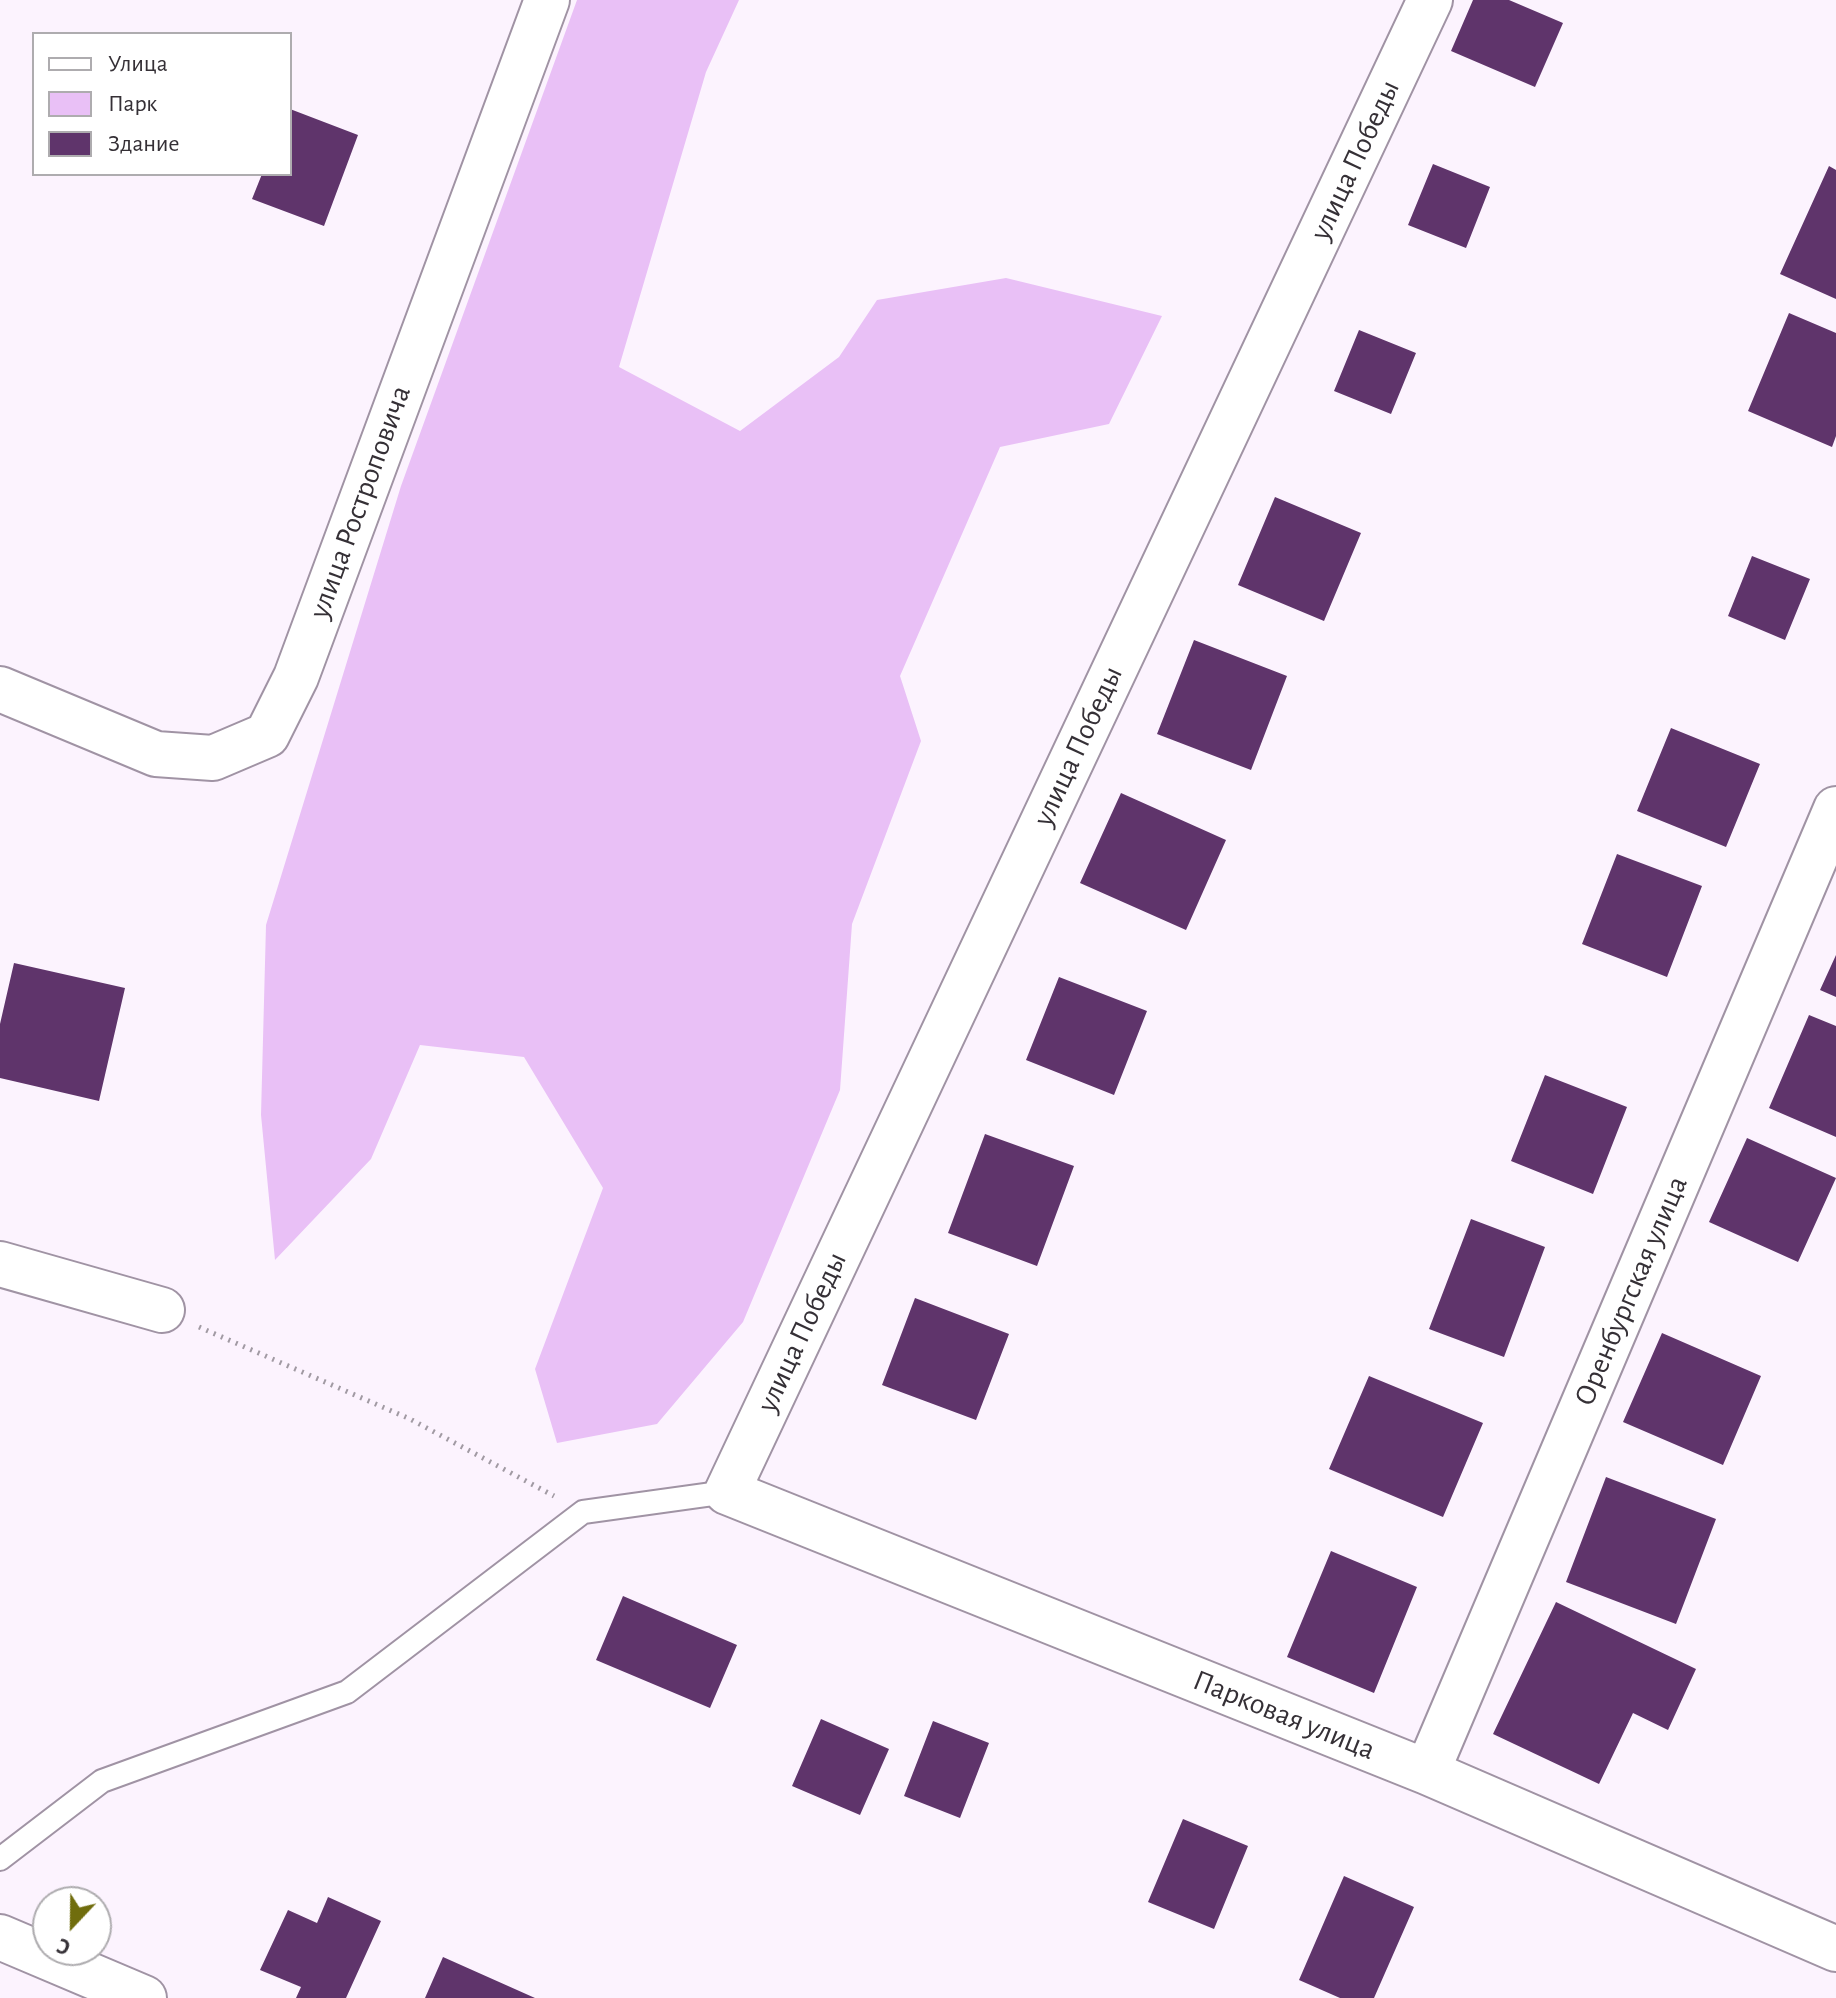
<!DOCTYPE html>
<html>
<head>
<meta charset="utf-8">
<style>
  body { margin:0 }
  #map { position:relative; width:1836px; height:1998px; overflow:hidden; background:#fcf3fe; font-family:"Alegreya Sans",sans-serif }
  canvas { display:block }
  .legend { position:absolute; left:32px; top:32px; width:260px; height:144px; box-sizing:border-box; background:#fff; border:2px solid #aeacaf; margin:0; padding:10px 14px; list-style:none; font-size:24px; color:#353036 }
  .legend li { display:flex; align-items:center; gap:16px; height:40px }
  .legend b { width:40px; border:2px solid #aeacaf }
  .north { position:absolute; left:32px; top:1886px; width:80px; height:80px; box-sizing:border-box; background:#fff; border:2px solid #aeacaf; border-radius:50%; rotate:202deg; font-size:22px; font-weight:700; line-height:32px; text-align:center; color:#353036 }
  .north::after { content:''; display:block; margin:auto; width:28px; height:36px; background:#706d0d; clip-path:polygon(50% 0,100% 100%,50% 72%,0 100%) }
</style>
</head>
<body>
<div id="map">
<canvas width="1836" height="1998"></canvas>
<ul class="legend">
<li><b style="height:10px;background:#fff"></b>Улица</li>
<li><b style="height:22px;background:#e9c0f6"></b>Парк</li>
<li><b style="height:22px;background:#5f346b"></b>Здание</li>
</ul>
<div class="north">С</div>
</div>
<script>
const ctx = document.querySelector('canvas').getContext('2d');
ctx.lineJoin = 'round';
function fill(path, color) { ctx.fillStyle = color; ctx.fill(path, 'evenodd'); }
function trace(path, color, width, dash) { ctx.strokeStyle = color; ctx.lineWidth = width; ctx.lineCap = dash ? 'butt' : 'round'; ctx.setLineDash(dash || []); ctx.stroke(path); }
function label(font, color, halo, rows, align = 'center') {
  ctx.font = font + ' "Alegreya Sans",sans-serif'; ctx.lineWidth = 8; ctx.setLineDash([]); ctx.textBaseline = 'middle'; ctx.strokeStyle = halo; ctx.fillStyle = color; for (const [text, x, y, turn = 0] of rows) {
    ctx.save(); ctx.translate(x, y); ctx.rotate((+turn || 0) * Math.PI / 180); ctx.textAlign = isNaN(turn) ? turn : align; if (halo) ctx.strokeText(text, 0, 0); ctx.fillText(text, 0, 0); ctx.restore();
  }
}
const green = new Path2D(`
  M 577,0 L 739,0 L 706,72 L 619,367 L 740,431 L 839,357 L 877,300 L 1006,278 L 1162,316 L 1109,424 L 1000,447 L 900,676 L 921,741 L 852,924 L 840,1090 L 743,1322 L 657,1424 L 557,1443 L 535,1369 L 603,1188 L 524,1057 L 420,1045 L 371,1159 L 275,1260 L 261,1115 L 266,925 L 401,486 Z`);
const building = new Path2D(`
  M 1473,0 L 1509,0 L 1563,23 L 1535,87 L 1451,51 Z
  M 290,109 L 358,135 L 324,226 L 252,199 L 262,174 L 290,174 Z
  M 1433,164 L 1490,187 L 1466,248 L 1408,225 Z
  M 1829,166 L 1836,170 L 1836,299 L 1780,274 Z
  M 1789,313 L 1836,333 L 1836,436 L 1832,447 L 1748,411 Z
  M 1359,330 L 1416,353 L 1391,414 L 1334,391 Z
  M 1275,497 L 1361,533 L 1324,621 L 1238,585 Z
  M 1752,556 L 1810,579 L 1785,640 L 1728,616 Z
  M 1194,640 L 1287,676 L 1251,770 L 1157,734 Z
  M 1671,728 L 1760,764 L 1726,847 L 1637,811 Z
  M 1121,793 L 1226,840 L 1186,930 L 1080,883 Z
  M 1617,854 L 1702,886 L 1667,977 L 1582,944 Z
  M 1836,955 L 1836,997 L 1820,990 Z
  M 14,963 L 125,988 L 99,1101 L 0,1078 L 0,1024 Z
  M 1059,977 L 1147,1011 L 1114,1095 L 1026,1060 Z
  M 1809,1015 L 1836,1026 L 1836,1137 L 1769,1108 Z
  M 1545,1075 L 1627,1107 L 1593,1194 L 1511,1161 Z
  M 985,1134 L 1074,1166 L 1037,1266 L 948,1233 Z
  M 1747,1138 L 1836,1178 L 1798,1262 L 1709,1222 Z
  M 1471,1219 L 1545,1247 L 1504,1357 L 1429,1329 Z
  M 915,1298 L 1009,1334 L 976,1420 L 882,1385 Z
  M 1662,1333 L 1761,1376 L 1723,1465 L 1623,1422 Z
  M 1369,1376 L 1483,1423 L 1443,1517 L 1329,1469 Z
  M 1606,1477 L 1716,1519 L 1676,1624 L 1566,1582 Z
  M 1331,1551 L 1417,1587 L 1374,1693 L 1287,1657 Z
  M 623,1596 L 737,1645 L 710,1708 L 596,1660 Z
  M 1556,1602 L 1696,1669 L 1668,1730 L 1633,1713 L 1599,1784 L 1493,1734 Z
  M 821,1719 L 889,1749 L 860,1815 L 792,1786 Z
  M 933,1721 L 989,1743 L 960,1818 L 904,1796 Z
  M 1183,1819 L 1248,1846 L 1214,1929 L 1148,1902 Z
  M 1344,1876 L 1414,1907 L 1374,1998 L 1340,1998 L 1299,1980 Z
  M 328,1897 L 381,1921 L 346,1998 L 296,1998 L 301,1987 L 260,1970 L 288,1910 L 317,1923 Z
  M 443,1957 L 535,1998 L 425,1998 Z`);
const path = new Path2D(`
  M 199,1327 L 410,1419 L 554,1496`);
const service = new Path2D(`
  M 0,1859 L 102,1781 L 347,1692 L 583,1512 L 727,1492`);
const minor = new Path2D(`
  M 1430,0 L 727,1492 L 1427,1772 L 1836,1949
  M 0,689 L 156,754 L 213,758 L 267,735 L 296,677 L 547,0
  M 0,1264 L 162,1310
  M 1427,1772 L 1836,809
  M 0,1937 L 144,1998`);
const streetNames = [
  ["улица Победы",1355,160,-65],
  ["улица Ростроповича",360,502,-70],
  ["улица Победы",1078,746,-65],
  ["Оренбургская улица",1631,1291,-67],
  ["улица Победы",802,1332,-65],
  ["Парковая улица",1284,1715,22]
];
fill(green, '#e9c0f6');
fill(building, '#5f346b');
trace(service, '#a093a4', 26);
trace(minor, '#a093a4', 48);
trace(path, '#a19aa3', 5, [2, 6]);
trace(service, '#fff', 22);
trace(minor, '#fff', 44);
label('30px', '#353036', '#fff', streetNames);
</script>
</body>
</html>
